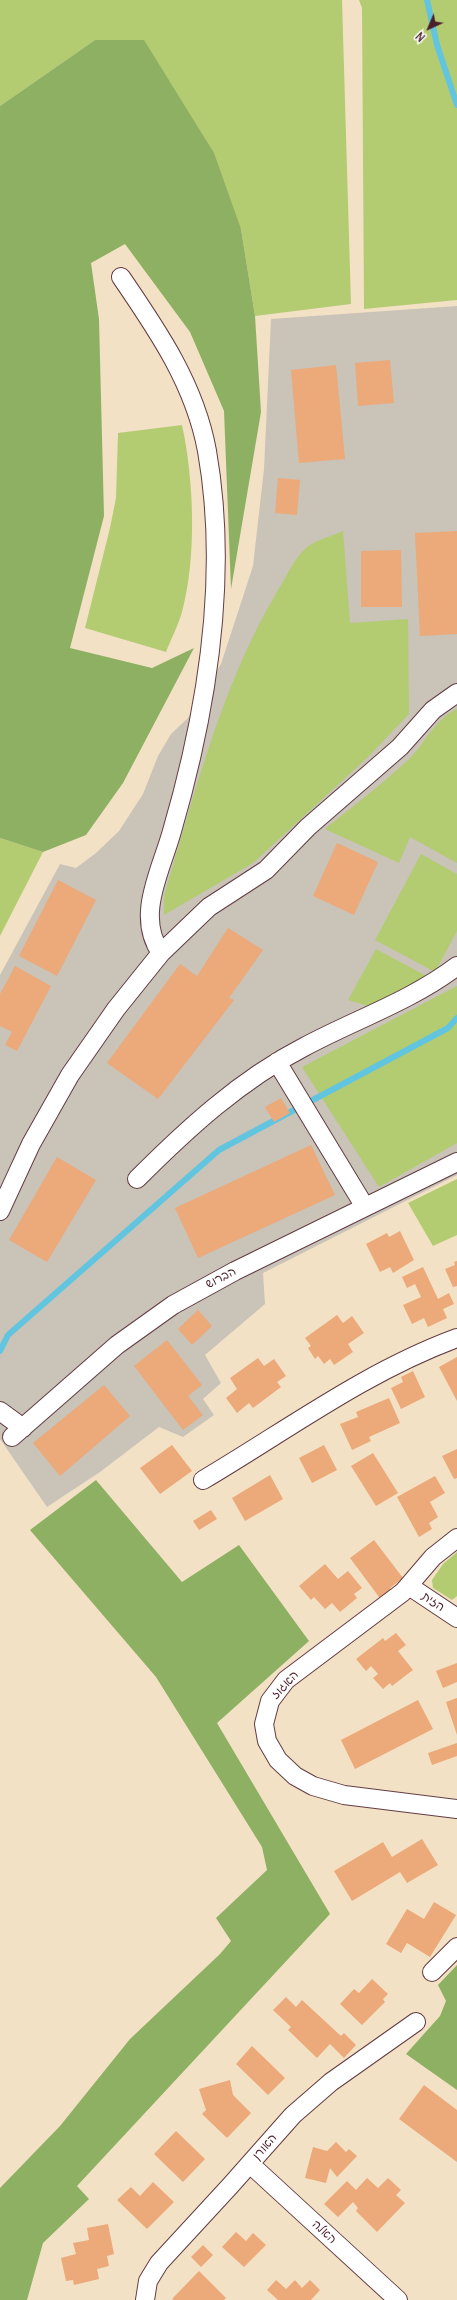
<!DOCTYPE html>
<html>
<head>
<meta charset="utf-8">
<style>
  body { margin:0 }
  #map { position:relative; width:457px; height:2300px; overflow:hidden; background:#f3e1c5; font-family:Delius,sans-serif }
  canvas { display:block }
  .north { position:absolute; left:409px; top:8px; width:40px; height:40px; -webkit-text-stroke:3px #fff; paint-order:stroke; rotate:224deg; font-size:11px; font-weight:700; line-height:16px; text-align:center; color:#4a1f2b }
  .north::after { content:''; display:block; margin:auto; width:14px; height:18px; background:#4a1f2b; clip-path:polygon(50% 0,100% 100%,50% 72%,0 100%) }
</style>
</head>
<body>
<div id="map">
<canvas width="457" height="2300"></canvas>
<div class="north">N</div>
</div>
<script>
const ctx = document.querySelector('canvas').getContext('2d');
ctx.lineJoin = 'round';
function fill(path, color) { ctx.fillStyle = color; ctx.fill(path, 'evenodd'); }
function trace(path, color, width, dash) { ctx.strokeStyle = color; ctx.lineWidth = width; ctx.lineCap = dash ? 'butt' : 'round'; ctx.setLineDash(dash || []); ctx.stroke(path); }
function label(font, color, halo, rows, align = 'center') {
  ctx.font = font + ' Delius,"Playpen Sans Hebrew",sans-serif'; ctx.lineWidth = 3; ctx.setLineDash([]); ctx.textBaseline = 'middle'; ctx.strokeStyle = halo; ctx.fillStyle = color; for (const [text, x, y, turn = 0] of rows) {
    ctx.save(); ctx.translate(x, y); ctx.rotate((+turn || 0) * Math.PI / 180); ctx.textAlign = isNaN(turn) ? turn : align; if (halo) ctx.strokeText(text, 0, 0); ctx.fillText(text, 0, 0); ctx.restore();
  }
}
const industrial = new Path2D(`
  M 457,306 L 457,1175 L 263,1273 L 265,1304 L 205,1355 L 221,1383 L 203,1399 L 214,1415 L 183,1437 L 159,1427 L 100,1472 L 47,1507 L 0,1439 L 0,975 L 60,864 L 76,868 L 96,853 L 119,831 L 143,794 L 158,756 L 171,734 L 188,718 L 221,664 L 253,566 L 264,469 L 271,319 Z`);
const green = new Path2D(`
  M 0,0 L 342,0 L 351,304 L 255,316 L 241,229 L 95,40 L 0,106 Z
  M 359,0 L 457,0 L 457,300 L 364,309 L 362,8 Z
  M 182,425 C 194,480 197,557 182,612 C 178,626 171,639 166,652 L 85,628 L 110,528 L 116,498 L 118,433 Z
  M 343,531 L 350,623 L 408,619 L 409,714 L 368,757 L 253,863 L 164,915 L 164,896 C 195,792 222,684 278,590 C 287,576 294,558 307,547 C 316,540 332,536 343,531 Z
  M 457,709 L 457,863 L 410,837 L 399,863 L 325,829 C 352,807 380,786 406,762 C 424,746 434,719 457,709 Z
  M 0,838 L 43,852 L 0,936 Z
  M 421,854 L 457,874 L 457,931 L 435,972 L 375,940 Z
  M 376,949 L 430,978 L 368,1006 L 348,1000 Z
  M 457,986 L 457,1143 L 379,1187 L 302,1067 Z
  M 457,1179 L 457,1235 L 433,1246 L 408,1203 Z
  M 457,1552 L 457,1596 L 452,1600 L 433,1588 L 432,1580 L 443,1564 Z`);
const forest = new Path2D(`
  M 95,40 L 144,40 L 214,153 L 241,229 L 255,316 L 261,412 L 231,589 L 224,411 L 190,332 L 125,244 L 91,263 L 99,319 L 104,516 L 70,648 L 152,668 L 194,648 L 123,783 L 86,835 L 43,852 L 0,838 L 0,106 Z
  M 96,1480 L 182,1582 L 239,1545 L 309,1641 L 217,1723 L 330,1914 L 77,2186 L 89,2199 L 43,2243 L 27,2300 L 0,2300 L 0,2188 L 60,2126 L 130,2039 L 220,1954 L 231,1941 L 216,1918 L 267,1870 L 262,1847 L 156,1677 L 30,1530 Z
  M 457,1965 L 457,2090 L 406,2054 L 440,2016 L 446,2001 L 438,1985 Z`);
const stream = new Path2D(`
  M 427,0 L 437,45 L 457,105
  M 0,1351 L 8,1335 L 219,1150 L 448,1028 L 457,1018`);
const building = new Path2D(`
  M 390,360 L 394,403 L 358,406 L 355,363 Z
  M 336,365 L 345,459 L 299,463 L 291,370 Z
  M 278,478 L 300,480 L 297,515 L 275,513 Z
  M 457,531 L 457,634 L 420,636 L 415,533 Z
  M 401,550 L 402,607 L 361,607 L 361,551 Z
  M 337,843 L 378,862 L 354,915 L 313,896 Z
  M 58,880 L 96,900 L 57,976 L 19,956 Z
  M 228,928 L 263,950 L 229,998 L 234,1000 L 158,1099 L 107,1063 L 180,964 L 197,976 Z
  M 15,966 L 51,986 L 17,1051 L 5,1045 L 12,1032 L 0,1026 L 0,994 Z
  M 281,1098 L 290,1113 L 274,1122 L 265,1107 Z
  M 311,1145 L 335,1195 L 198,1258 L 175,1208 Z
  M 57,1157 L 96,1180 L 47,1262 L 9,1240 Z
  M 400,1231 L 414,1260 L 393,1273 L 390,1267 L 380,1272 L 366,1244 L 387,1233 L 389,1237 Z
  M 457,1261 L 457,1286 L 453,1287 L 445,1269 L 455,1265 L 454,1262 Z
  M 423,1267 L 438,1299 L 449,1293 L 454,1304 L 443,1309 L 447,1318 L 428,1327 L 424,1318 L 412,1324 L 403,1305 L 421,1297 L 415,1284 L 407,1288 L 402,1277 Z
  M 198,1310 L 212,1326 L 192,1345 L 178,1329 Z
  M 337,1315 L 343,1323 L 352,1316 L 364,1333 L 348,1344 L 353,1352 L 334,1365 L 330,1359 L 324,1364 L 318,1356 L 315,1359 L 308,1348 L 311,1346 L 305,1338 Z
  M 167,1340 L 202,1385 L 188,1396 L 203,1415 L 183,1430 L 134,1366 Z
  M 457,1357 L 457,1401 L 439,1367 Z
  M 258,1358 L 264,1366 L 274,1359 L 286,1376 L 277,1382 L 281,1387 L 253,1408 L 249,1403 L 237,1413 L 226,1398 L 237,1389 L 230,1378 Z
  M 413,1371 L 425,1397 L 401,1409 L 391,1388 L 403,1382 L 401,1377 Z
  M 104,1385 L 130,1416 L 60,1476 L 33,1443 Z
  M 389,1398 L 400,1423 L 369,1437 L 371,1441 L 352,1450 L 340,1424 L 358,1417 L 356,1412 Z
  M 172,1445 L 192,1471 L 160,1494 L 140,1468 Z
  M 324,1445 L 337,1470 L 312,1483 L 299,1458 Z
  M 457,1449 L 457,1478 L 454,1479 L 442,1456 Z
  M 373,1453 L 398,1493 L 376,1506 L 351,1466 Z
  M 270,1475 L 283,1499 L 245,1521 L 232,1498 Z
  M 435,1476 L 445,1493 L 430,1502 L 438,1517 L 429,1523 L 432,1529 L 419,1537 L 397,1497 Z
  M 211,1510 L 217,1519 L 199,1530 L 193,1521 Z
  M 374,1540 L 403,1578 L 390,1588 L 393,1592 L 382,1601 L 350,1558 Z
  M 325,1564 L 338,1579 L 348,1571 L 362,1588 L 354,1594 L 357,1598 L 340,1612 L 332,1603 L 325,1609 L 314,1597 L 311,1600 L 299,1586 Z
  M 396,1633 L 406,1645 L 398,1651 L 413,1670 L 392,1686 L 390,1683 L 383,1689 L 373,1678 L 378,1674 L 371,1666 L 366,1671 L 356,1659 L 383,1638 L 385,1641 Z
  M 457,1663 L 457,1682 L 443,1688 L 436,1671 Z
  M 457,1698 L 457,1735 L 446,1702 Z
  M 418,1700 L 433,1729 L 355,1769 L 341,1740 Z
  M 457,1743 L 457,1756 L 432,1765 L 428,1753 Z
  M 422,1839 L 438,1865 L 407,1883 L 400,1872 L 352,1901 L 334,1871 L 383,1842 L 392,1857 Z
  M 434,1902 L 456,1915 L 430,1957 L 407,1943 L 401,1953 L 386,1944 L 407,1909 L 424,1919 Z
  M 372,1979 L 388,1994 L 383,1999 L 385,2002 L 362,2025 L 340,2004 L 354,1989 L 359,1993 Z
  M 286,1997 L 296,2007 L 302,2000 L 341,2036 L 344,2033 L 356,2045 L 344,2058 L 330,2044 L 317,2058 L 288,2030 L 291,2027 L 273,2010 Z
  M 252,2046 L 285,2078 L 268,2095 L 236,2064 Z
  M 230,2080 L 233,2095 L 251,2113 L 227,2138 L 202,2114 L 206,2110 L 199,2089 Z
  M 424,2085 L 457,2110 L 457,2162 L 399,2119 Z
  M 176,2131 L 205,2159 L 183,2182 L 154,2154 Z
  M 336,2142 L 346,2152 L 349,2149 L 357,2156 L 337,2177 L 330,2168 L 326,2183 L 305,2178 L 313,2147 L 327,2151 Z
  M 367,2178 L 378,2188 L 388,2178 L 401,2190 L 396,2195 L 405,2203 L 377,2232 L 356,2211 L 358,2208 L 353,2202 L 338,2217 L 324,2204 L 347,2181 L 356,2190 Z
  M 153,2182 L 174,2202 L 147,2229 L 117,2200 L 131,2187 L 140,2196 Z
  M 108,2224 L 114,2254 L 107,2256 L 109,2266 L 97,2269 L 99,2279 L 74,2285 L 73,2280 L 66,2281 L 61,2258 L 76,2254 L 73,2243 L 89,2240 L 87,2228 Z
  M 236,2232 L 246,2241 L 253,2233 L 266,2245 L 244,2267 L 222,2247 Z
  M 203,2245 L 213,2255 L 201,2267 L 191,2257 Z
  M 199,2271 L 226,2298 L 224,2300 L 174,2300 L 172,2299 Z
  M 276,2280 L 286,2289 L 295,2280 L 302,2288 L 310,2280 L 320,2290 L 311,2300 L 278,2300 L 267,2290 Z`);
const minor = new Path2D(`
  M 121,277 C 158,331 195,385 207,451 C 229,576 207,711 172,831 C 161,871 135,916 161,953
  M 277,1062 L 365,1207
  M 137,1179 C 187,1129 240,1080 304,1047 C 354,1020 411,1001 457,966
  M 0,1211 L 31,1144 L 70,1075 L 116,1009 L 161,953 L 209,907 L 266,870 L 308,827 L 400,747 L 433,710 L 457,693
  M 0,1411 L 23,1428
  M 12,1437 L 117,1345 L 173,1305 L 235,1271 L 457,1162
  M 203,1480 C 286,1431 365,1372 457,1338
  M 457,1538 L 433,1557 L 403,1592 L 286,1680 L 270,1701 L 264,1724 L 267,1741 L 278,1760 L 295,1776 L 313,1786 L 344,1795 L 457,1809
  M 409,1586 L 457,1618
  M 432,1972 L 457,1947
  M 250,2164 L 398,2300
  M 145,2300 L 148,2281 L 159,2263 L 230,2186 L 293,2115 L 331,2082 L 416,2022`);
const streetNames = [
  ["הברוש",221,1278,-28],
  ["הזית",433,1602,34],
  ["האגוז",285,1685,-47],
  ["האורן",265,2147,-49],
  ["האלה",324,2232,43]
];
fill(industrial, '#c9c3b8');
fill(green, '#b3cc71');
fill(forest, '#8eb063');
trace(stream, '#61c5df', 6);
fill(building, '#eca979');
trace(minor, '#633c42', 20);
trace(minor, '#fff', 18);
label('12px', '#4a1f2b', '#fff', streetNames);
</script>
</body>
</html>
